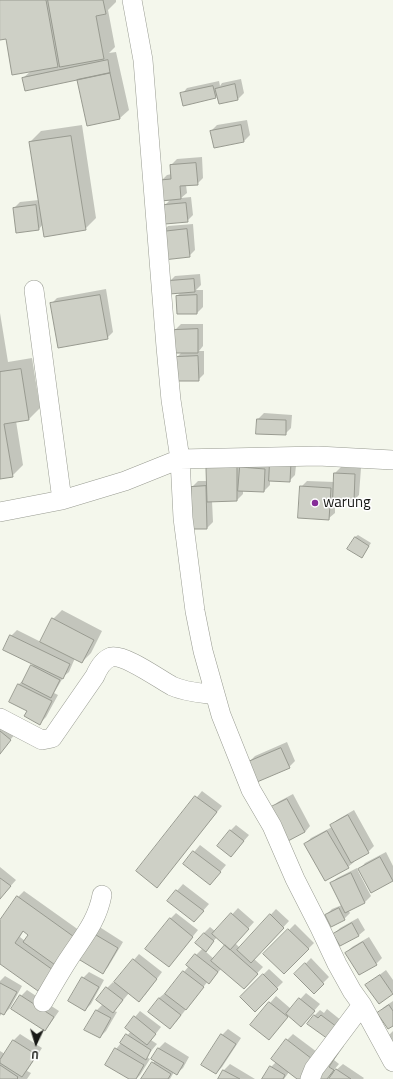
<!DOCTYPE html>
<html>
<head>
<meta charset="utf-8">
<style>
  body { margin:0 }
  #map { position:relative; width:393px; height:1079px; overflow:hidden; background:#f4f7ec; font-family:"Titillium Web",sans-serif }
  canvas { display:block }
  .north { position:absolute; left:16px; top:1023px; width:40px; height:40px; -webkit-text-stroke:3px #fff; paint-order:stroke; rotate:184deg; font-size:11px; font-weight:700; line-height:16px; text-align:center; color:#191a17 }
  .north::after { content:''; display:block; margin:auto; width:14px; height:18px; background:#191a17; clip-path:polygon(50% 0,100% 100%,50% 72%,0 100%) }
</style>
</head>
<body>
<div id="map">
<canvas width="393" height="1079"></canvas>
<div class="north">U</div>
</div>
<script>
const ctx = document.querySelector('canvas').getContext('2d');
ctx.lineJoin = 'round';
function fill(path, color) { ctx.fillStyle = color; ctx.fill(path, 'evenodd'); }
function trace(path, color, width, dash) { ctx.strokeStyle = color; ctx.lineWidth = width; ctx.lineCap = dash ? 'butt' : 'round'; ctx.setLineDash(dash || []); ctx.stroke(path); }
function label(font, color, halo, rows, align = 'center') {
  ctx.font = font + ' "Titillium Web",sans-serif'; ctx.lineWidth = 3; ctx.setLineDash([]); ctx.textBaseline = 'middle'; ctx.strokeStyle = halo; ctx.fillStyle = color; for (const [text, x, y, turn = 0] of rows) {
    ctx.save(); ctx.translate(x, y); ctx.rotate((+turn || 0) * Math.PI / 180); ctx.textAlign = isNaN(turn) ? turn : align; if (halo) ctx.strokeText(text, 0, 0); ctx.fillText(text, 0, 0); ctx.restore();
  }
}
const shadow = new Path2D(`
  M 0,0 L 116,0 L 116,2 L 108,10 L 115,47 L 109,53 L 116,52 L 129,110 L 120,118 L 88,125 L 78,79 L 23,78 L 31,71 L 7,38 L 0,39 Z
  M 241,79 L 244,93 L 238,99 L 218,95 L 215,98 L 182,94 L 187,88 L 219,81 L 220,86 L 222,83 Z
  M 247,120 L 250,135 L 244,141 L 211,131 L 217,125 Z
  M 82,125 L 96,218 L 85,229 L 43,224 L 39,229 L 14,208 L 20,202 L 39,200 L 30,142 L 41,131 Z
  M 202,157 L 203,178 L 197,184 L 186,185 L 187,193 L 181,198 L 191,197 L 193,215 L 187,221 L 165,205 L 171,199 L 161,181 L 167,175 L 172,174 L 171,165 L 177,159 Z
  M 193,224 L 195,250 L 189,256 L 162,232 L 168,226 Z
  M 200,274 L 201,285 L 196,290 L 203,290 L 203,307 L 197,313 L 177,296 L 181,292 L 169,282 L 175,276 Z
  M 106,289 L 113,332 L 107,338 L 51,304 L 57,298 Z
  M 0,313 L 8,362 L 32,358 L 40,408 L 29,419 L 16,421 L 23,465 L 12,476 L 0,478 Z
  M 181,324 L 203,324 L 203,346 L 199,351 L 204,351 L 204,374 L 198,380 L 177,357 L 182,352 L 175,330 Z
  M 264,413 L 292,415 L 291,428 L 285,434 L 258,419 Z
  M 297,456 L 295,475 L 289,481 L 270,480 L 270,485 L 264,491 L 243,490 L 243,494 L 237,500 L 212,501 L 213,522 L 207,528 L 192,487 L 198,481 L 208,481 L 207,468 L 213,462 Z
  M 341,467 L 361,468 L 359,495 L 353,501 L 335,500 L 335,513 L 329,518 L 301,487 L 307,481 L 335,482 L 335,473 Z
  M 358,535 L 371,543 L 364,554 L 355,537 Z
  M 62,610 L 102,631 L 91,653 L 82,662 L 75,658 L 69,672 L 64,676 L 54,693 L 58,695 L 46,717 L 40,723 L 28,711 L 10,702 L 19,684 L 25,679 L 34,664 L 11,636 L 17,630 L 41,642 L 53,619 Z
  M 0,721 L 16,733 L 0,752 Z
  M 287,742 L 295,761 L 289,767 L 249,762 L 255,756 Z
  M 202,791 L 222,806 L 157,886 L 137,871 Z
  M 293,794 L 310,826 L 305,832 L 272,808 L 278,802 Z
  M 354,810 L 374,846 L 368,852 L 353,860 L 354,862 L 348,867 L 305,844 L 311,838 L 332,827 L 331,826 L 337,820 Z
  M 236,825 L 249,835 L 231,856 L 230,831 Z
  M 200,845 L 226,865 L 210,884 L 184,864 Z
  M 386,852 L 393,866 L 393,880 L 392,881 L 360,870 L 358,871 L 371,896 L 365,902 L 348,910 L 350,913 L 344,919 L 326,915 L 332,909 L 342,905 L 331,883 L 337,878 L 357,868 L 358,871 L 365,863 Z
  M 0,867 L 16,880 L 0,898 Z
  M 183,884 L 209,904 L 194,921 L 168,901 Z
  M 24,891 L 83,933 L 44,984 L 0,962 L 0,922 L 18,897 ZM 24,930 L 30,934 L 25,941 L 20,937 Z
  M 238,908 L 254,922 L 235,943 L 240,948 L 276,909 L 289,921 L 254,959 L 263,967 L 249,982 L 221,969 L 209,982 L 208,981 L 176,1022 L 159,998 L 165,993 L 166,993 L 189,966 L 196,955 L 203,948 L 204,933 L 210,927 L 216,932 ZM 217,937 L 226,945 L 214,959 L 205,951 Z
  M 176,913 L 198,930 L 169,966 L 170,919 Z
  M 358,918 L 365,930 L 359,935 L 334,934 L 340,928 Z
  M 295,924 L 314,943 L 284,973 L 265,954 Z
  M 98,926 L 123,942 L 108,967 L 103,973 L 77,957 Z
  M 369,937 L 382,958 L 376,964 L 346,953 L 352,947 Z
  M 139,954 L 162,972 L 145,995 L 129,993 L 114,1011 L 117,1012 L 106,1031 L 100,1037 L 86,1029 L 97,1010 L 103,1004 L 107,988 L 113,982 L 114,983 Z
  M 311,958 L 329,977 L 314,992 L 296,974 Z
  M 269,969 L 283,982 L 255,1010 L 241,996 Z
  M 386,970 L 393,980 L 393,992 L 379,1002 L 366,985 Z
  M 89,972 L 104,980 L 91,1004 L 85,1010 L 83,978 Z
  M 5,976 L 22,986 L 10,1008 L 4,1014 L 2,1013 L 0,1016 L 0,981 Z
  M 27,990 L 59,1011 L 50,1024 L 45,1030 L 12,1009 L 21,996 Z
  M 306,993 L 320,1004 L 307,1019 L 289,1015 L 269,1039 L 252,1024 L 276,996 L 291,1009 Z
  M 393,1001 L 393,1024 L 379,1013 L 384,1007 Z
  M 327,1009 L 342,1021 L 334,1032 L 314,1016 L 320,1010 L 324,1013 Z
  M 140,1011 L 161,1027 L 151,1040 L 157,1044 L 146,1057 L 150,1059 L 140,1075 L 136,1079 L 131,1079 L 116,1049 L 131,1031 L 135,1017 Z
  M 228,1029 L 241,1038 L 222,1067 L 216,1073 L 222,1035 Z
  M 393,1031 L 393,1045 L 388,1036 Z
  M 20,1034 L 42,1048 L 27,1071 L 31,1073 L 27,1079 L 0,1079 L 0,1051 L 5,1054 L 14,1040 Z
  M 293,1034 L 321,1055 L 299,1079 L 289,1072 L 284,1079 L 263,1079 L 271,1067 L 276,1062 L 287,1040 Z
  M 165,1042 L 189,1057 L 183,1068 L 177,1073 L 174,1072 L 170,1079 L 143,1079 L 155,1060 L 152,1059 L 159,1048 Z
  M 338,1043 L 344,1046 L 334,1060 L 339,1064 L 333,1071 L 334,1072 L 343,1064 L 364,1078 L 363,1079 L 330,1079 L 333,1074 L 327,1079 L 320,1079 Z
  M 230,1064 L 255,1079 L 219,1079 L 224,1070 Z`);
const building = new Path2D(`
  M 0,0 L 46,0 L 58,67 L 12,75 L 6,39 L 0,40 Z
  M 48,0 L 103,0 L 106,14 L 96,16 L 104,59 L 60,67 Z
  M 108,60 L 110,73 L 25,91 L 22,78 Z
  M 110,73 L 120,119 L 87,126 L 77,80 Z
  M 235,84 L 238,100 L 219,104 L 215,89 Z
  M 213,86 L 216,98 L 183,106 L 180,93 Z
  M 241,125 L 244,142 L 214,148 L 210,131 Z
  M 71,136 L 86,230 L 44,237 L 29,142 Z
  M 196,163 L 198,185 L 180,186 L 181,199 L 161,201 L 160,180 L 171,179 L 170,165 Z
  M 186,203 L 188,222 L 165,224 L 164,205 Z
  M 36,205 L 39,230 L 16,233 L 13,208 Z
  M 187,229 L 190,257 L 163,260 L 161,232 Z
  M 194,279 L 195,292 L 169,294 L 168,281 Z
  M 100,295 L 108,339 L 58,348 L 50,303 Z
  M 197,295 L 197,314 L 177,314 L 176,296 Z
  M 198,329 L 198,353 L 174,353 L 174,330 Z
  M 198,356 L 199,381 L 176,381 L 176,357 Z
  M 21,369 L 29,420 L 4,424 L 13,477 L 0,479 L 0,372 Z
  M 257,419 L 286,420 L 286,435 L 256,434 Z
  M 270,461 L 291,462 L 290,482 L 269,481 Z
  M 237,467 L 237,501 L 207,502 L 206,468 Z
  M 240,467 L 265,469 L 264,492 L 238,491 Z
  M 334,473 L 355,474 L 354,502 L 333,501 Z
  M 206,486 L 207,529 L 192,529 L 191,487 Z
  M 300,486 L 331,488 L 329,520 L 298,518 Z
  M 355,537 L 369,546 L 362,558 L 347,549 Z
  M 52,618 L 94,640 L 82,663 L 40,642 Z
  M 10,635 L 70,664 L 63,679 L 3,650 Z
  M 31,665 L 60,680 L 51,698 L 22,683 Z
  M 18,684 L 52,701 L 40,725 L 24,716 L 27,711 L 9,702 Z
  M 0,731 L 11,740 L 0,754 Z
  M 281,748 L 290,768 L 257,782 L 248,762 Z
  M 195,796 L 217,812 L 157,888 L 136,871 Z
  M 287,799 L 305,832 L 288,841 L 271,807 Z
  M 348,815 L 369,853 L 351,863 L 330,825 Z
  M 230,830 L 244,841 L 231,857 L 217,846 Z
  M 327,831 L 349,868 L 325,881 L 304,844 Z
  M 193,851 L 221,872 L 210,885 L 183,864 Z
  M 380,857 L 393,881 L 371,893 L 358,869 Z
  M 351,873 L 365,903 L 345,913 L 330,883 Z
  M 0,878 L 11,886 L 0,899 Z
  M 176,890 L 204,911 L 194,922 L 167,901 Z
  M 17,896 L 77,939 L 58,967 L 23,942 L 28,935 L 23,931 L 15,943 L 53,970 L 38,991 L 0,964 L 0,920 Z
  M 339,908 L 345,920 L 331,927 L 325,915 Z
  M 231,913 L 249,929 L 230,950 L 212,934 Z
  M 270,914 L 284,928 L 251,963 L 237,950 Z
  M 170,918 L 193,937 L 169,967 L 145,949 Z
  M 352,923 L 359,936 L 340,946 L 333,934 Z
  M 288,929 L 309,949 L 284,974 L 263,954 Z
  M 91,932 L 118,948 L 103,974 L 75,957 Z
  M 204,933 L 214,941 L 206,952 L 195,943 Z
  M 363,942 L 377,965 L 359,975 L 345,953 Z
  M 225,945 L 258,974 L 244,989 L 211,961 Z
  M 195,954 L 218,972 L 209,984 L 186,965 Z
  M 133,959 L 157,979 L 139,1002 L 114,982 Z
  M 305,963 L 324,984 L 314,994 L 294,974 Z
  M 183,971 L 204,987 L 186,1010 L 165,994 Z
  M 263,974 L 278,989 L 255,1012 L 240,997 Z
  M 380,975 L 393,994 L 379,1004 L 365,985 Z
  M 82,977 L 99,987 L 85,1011 L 68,1001 Z
  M 0,983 L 17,992 L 4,1015 L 0,1013 Z
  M 106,987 L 123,1000 L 113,1013 L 96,1000 Z
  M 20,995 L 54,1017 L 45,1031 L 11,1009 Z
  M 159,998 L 181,1015 L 170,1029 L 148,1012 Z
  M 299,998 L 315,1011 L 301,1027 L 286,1014 Z
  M 269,1002 L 288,1017 L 269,1040 L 250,1025 Z
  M 389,1005 L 393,1011 L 393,1026 L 388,1029 L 377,1013 Z
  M 96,1010 L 111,1018 L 100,1038 L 84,1030 Z
  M 314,1015 L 318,1018 L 321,1015 L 337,1027 L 328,1039 L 307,1024 Z
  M 134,1016 L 156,1034 L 147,1045 L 125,1028 Z
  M 126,1034 L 151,1050 L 146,1060 L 120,1043 Z
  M 221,1034 L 236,1044 L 216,1074 L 201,1065 Z
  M 286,1039 L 316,1062 L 303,1079 L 297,1079 L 271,1059 Z
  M 13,1040 L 37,1055 L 22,1077 L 0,1063 L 0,1060 Z
  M 115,1048 L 144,1065 L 136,1079 L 129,1079 L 105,1065 Z
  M 158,1048 L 184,1063 L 177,1075 L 151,1059 Z
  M 332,1048 L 338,1053 L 329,1067 L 334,1070 L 327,1079 L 318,1079 Z
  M 152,1062 L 171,1074 L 168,1079 L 141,1079 Z
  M 0,1065 L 18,1077 L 17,1078 L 18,1079 L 0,1079 Z
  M 270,1066 L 285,1075 L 283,1079 L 262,1079 Z
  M 336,1069 L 351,1079 L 329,1079 Z
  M 223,1070 L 238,1078 L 240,1079 L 218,1079 Z`);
const minor = new Path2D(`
  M 132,0 L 143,60 L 166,347 L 171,400 L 180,459 L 183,518 L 195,611 L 203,651 L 221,715 L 251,790 L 272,826 L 295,879 L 320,928 L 337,964 L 352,991 L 362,1005 L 393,1062
  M 34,290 L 62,500
  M 0,512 L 62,500 L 125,481 L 180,459 L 318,456 L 393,460
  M 0,718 L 42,740 L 52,738 L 95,676 C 98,669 103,660 111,657 C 125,654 159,679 172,686 C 185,692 201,693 215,695
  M 43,1002 C 51,988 59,974 68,960 C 82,938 97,922 102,895
  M 310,1079 L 314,1069 L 362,1005`);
const markers = [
  [315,503,4,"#862c98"]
];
const poiNames = [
  ["warung",323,503]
];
fill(shadow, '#0003');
fill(building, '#ced0c6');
trace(building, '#989a90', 1);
trace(minor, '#989b91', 20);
trace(minor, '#fff', 19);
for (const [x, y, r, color] of markers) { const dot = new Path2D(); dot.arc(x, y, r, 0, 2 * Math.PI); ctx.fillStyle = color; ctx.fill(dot); trace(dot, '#fff', 1.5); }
label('15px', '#191a17', '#fff', poiNames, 'left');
</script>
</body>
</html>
